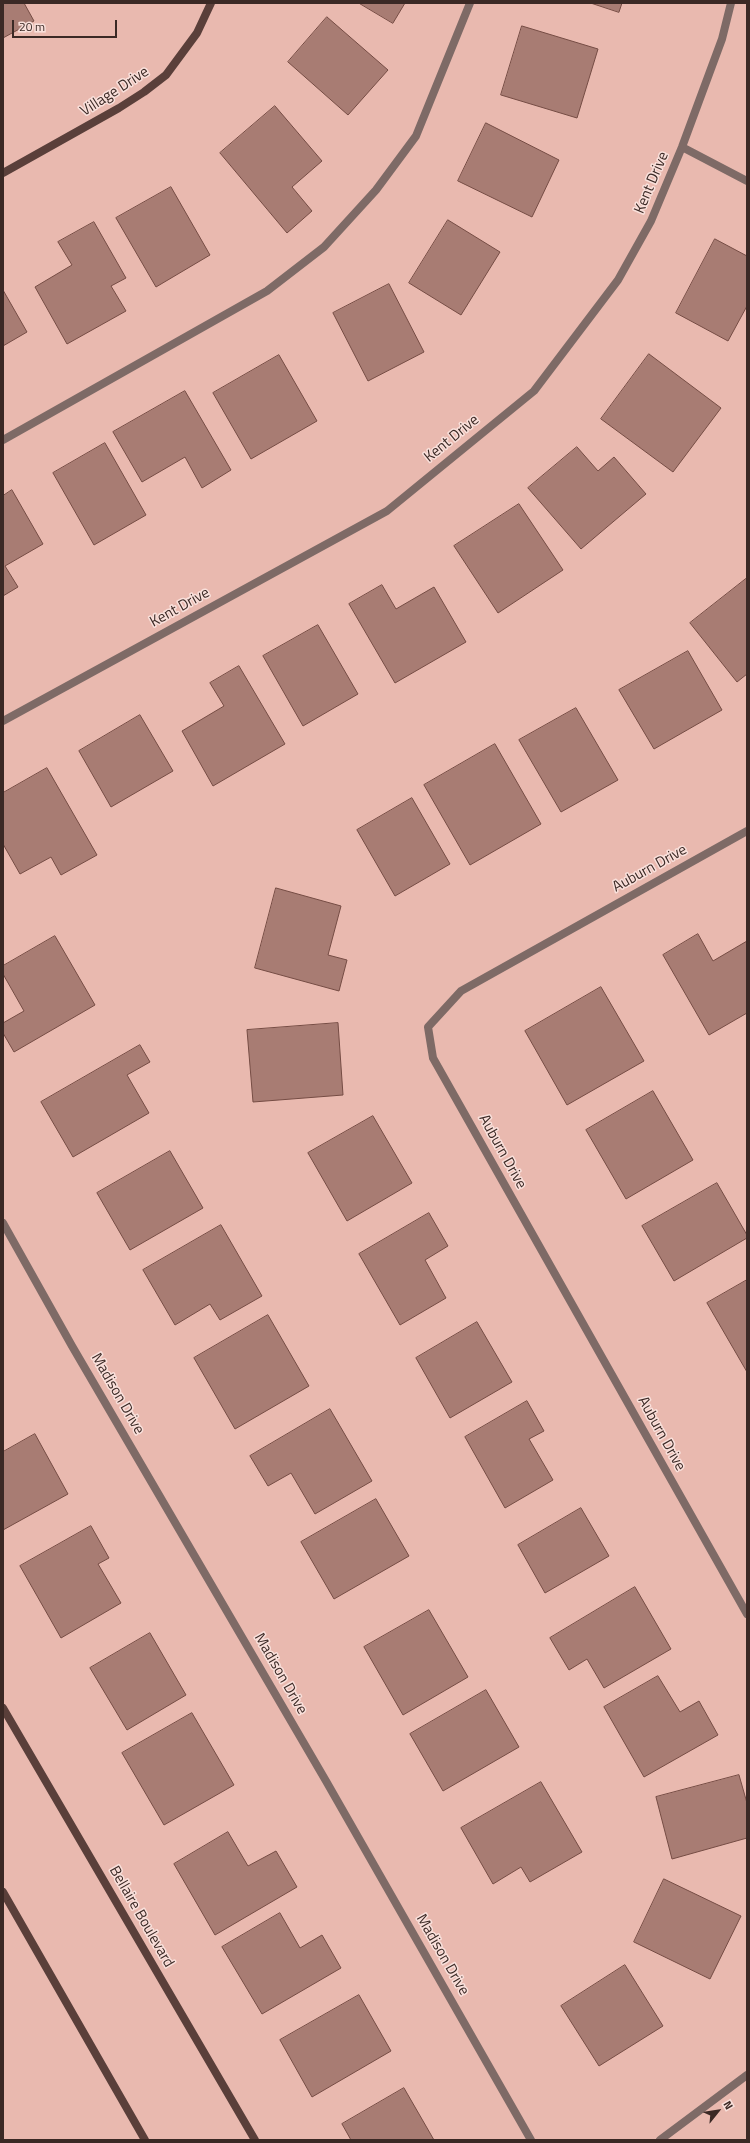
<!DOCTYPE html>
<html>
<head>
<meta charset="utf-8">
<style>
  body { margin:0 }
  #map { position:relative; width:750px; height:2143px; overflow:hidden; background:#e9b9af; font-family:"Titillium Web",sans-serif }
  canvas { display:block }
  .frame { position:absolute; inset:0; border:4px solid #3b2925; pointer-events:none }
  .north { position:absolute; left:698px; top:2091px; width:40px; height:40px; -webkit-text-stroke:3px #f9e0db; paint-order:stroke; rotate:60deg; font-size:11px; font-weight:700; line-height:16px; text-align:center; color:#3b2925 }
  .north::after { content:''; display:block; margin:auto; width:14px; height:18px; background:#3b2925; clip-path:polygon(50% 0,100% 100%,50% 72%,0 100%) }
  .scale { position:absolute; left:12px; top:20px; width:105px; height:18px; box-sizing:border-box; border:2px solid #3b2925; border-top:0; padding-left:5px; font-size:12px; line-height:14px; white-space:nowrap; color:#3b2925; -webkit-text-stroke:3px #f9e0db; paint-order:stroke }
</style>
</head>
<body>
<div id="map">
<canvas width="750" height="2143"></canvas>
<div class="frame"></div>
<div class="north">N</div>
<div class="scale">20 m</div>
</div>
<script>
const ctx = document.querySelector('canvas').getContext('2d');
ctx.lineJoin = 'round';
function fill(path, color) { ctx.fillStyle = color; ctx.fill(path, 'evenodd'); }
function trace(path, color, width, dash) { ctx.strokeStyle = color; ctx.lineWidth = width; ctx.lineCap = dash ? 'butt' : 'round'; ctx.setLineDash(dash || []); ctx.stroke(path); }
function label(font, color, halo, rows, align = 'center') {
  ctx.font = font + ' "Titillium Web",sans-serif'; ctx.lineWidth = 3; ctx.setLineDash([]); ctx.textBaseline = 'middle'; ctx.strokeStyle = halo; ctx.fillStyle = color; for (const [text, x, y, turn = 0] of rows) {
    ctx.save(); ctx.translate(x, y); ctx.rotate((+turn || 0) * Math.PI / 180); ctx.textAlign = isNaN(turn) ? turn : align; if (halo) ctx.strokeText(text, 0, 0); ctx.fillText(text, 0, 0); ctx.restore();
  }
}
const building = new Path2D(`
  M 3,3 L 24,3 L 34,21 L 3,38 Z
  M 359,3 L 405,3 L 393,23 Z
  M 591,3 L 622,3 L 619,12 Z
  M 327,17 L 388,70 L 348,115 L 288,62 Z
  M 522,26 L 598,49 L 577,118 L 501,95 Z
  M 275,106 L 322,161 L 292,187 L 312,211 L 287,233 L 220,153 Z
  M 486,123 L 559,160 L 532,217 L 458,181 Z
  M 171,187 L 210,255 L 156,287 L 116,218 Z
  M 448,220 L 500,252 L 461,315 L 409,283 Z
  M 94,222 L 126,278 L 111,286 L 126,311 L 67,344 L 35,287 L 72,265 L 58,242 Z
  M 715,239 L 747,256 L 747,306 L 728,341 L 676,313 Z
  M 389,284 L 424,352 L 368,381 L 333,313 Z
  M 3,290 L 27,332 L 3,346 Z
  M 649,354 L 721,408 L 673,472 L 601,419 Z
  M 279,355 L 317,421 L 251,459 L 213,393 Z
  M 185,391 L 231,470 L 202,488 L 185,457 L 142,482 L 113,432 Z
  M 105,443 L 146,515 L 94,545 L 53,473 Z
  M 577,447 L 598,471 L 614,457 L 646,494 L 581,549 L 528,488 Z
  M 12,490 L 43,544 L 5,566 L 18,587 L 3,596 L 3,496 Z
  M 519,504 L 563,570 L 498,613 L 454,546 Z
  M 747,578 L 747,674 L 737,682 L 690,623 Z
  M 382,585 L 396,609 L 434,587 L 466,642 L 395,683 L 349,604 Z
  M 318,625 L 358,694 L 303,726 L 263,656 Z
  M 688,651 L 722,710 L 654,749 L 619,690 Z
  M 239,666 L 285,744 L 213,786 L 182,731 L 224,706 L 210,683 Z
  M 576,708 L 618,780 L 561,812 L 519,740 Z
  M 140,715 L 173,771 L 111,807 L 79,751 Z
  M 495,744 L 541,824 L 470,865 L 424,785 Z
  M 47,768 L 97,855 L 61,875 L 51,857 L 20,874 L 3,844 L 3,793 Z
  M 412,798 L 450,864 L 395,896 L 357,830 Z
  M 276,888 L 341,906 L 328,955 L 347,960 L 339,991 L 255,968 Z
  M 698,934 L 713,961 L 747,941 L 747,1013 L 709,1035 L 663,955 Z
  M 55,936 L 95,1005 L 14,1052 L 3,1033 L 3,1023 L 24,1011 L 3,974 L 3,966 Z
  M 601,987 L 644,1061 L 567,1105 L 525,1031 Z
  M 338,1023 L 343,1095 L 253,1102 L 247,1030 Z
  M 140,1045 L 150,1062 L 127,1075 L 149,1113 L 73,1157 L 41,1102 Z
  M 653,1091 L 693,1160 L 626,1199 L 586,1130 Z
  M 373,1116 L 412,1183 L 347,1221 L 308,1153 Z
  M 170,1151 L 203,1208 L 130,1250 L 97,1193 Z
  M 717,1183 L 747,1235 L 747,1238 L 674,1281 L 642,1226 Z
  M 429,1213 L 448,1246 L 425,1260 L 446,1298 L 400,1325 L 359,1254 Z
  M 221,1225 L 262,1296 L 220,1320 L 210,1304 L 175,1325 L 143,1270 Z
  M 747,1280 L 747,1372 L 707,1303 Z
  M 268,1315 L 309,1386 L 235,1429 L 194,1358 Z
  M 477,1322 L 512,1382 L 450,1418 L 416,1358 Z
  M 527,1401 L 544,1431 L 529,1439 L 553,1480 L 505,1508 L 465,1437 Z
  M 330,1409 L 372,1481 L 315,1514 L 291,1473 L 268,1486 L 250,1456 Z
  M 35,1434 L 68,1494 L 3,1530 L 3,1452 Z
  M 376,1499 L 409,1556 L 334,1599 L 301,1542 Z
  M 581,1508 L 609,1556 L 545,1593 L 518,1545 Z
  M 91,1526 L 109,1558 L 98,1564 L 121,1603 L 61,1638 L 20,1566 Z
  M 635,1587 L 671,1649 L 604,1688 L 587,1659 L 569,1670 L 550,1638 Z
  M 429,1610 L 468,1677 L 403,1715 L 364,1647 Z
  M 150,1633 L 186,1695 L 127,1730 L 90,1668 Z
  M 658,1676 L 680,1712 L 699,1701 L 718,1735 L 644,1777 L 604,1707 Z
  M 486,1690 L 519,1747 L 443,1791 L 410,1734 Z
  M 192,1713 L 234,1785 L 164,1825 L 122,1753 Z
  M 739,1775 L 747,1803 L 747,1838 L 672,1859 L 656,1797 Z
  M 541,1782 L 582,1852 L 530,1882 L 521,1867 L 493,1884 L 461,1828 Z
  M 228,1832 L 248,1866 L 276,1851 L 297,1887 L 215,1935 L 174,1864 Z
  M 664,1879 L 741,1916 L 710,1979 L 634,1942 Z
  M 280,1913 L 300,1948 L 322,1935 L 341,1968 L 262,2014 L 222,1947 Z
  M 625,1965 L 663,2026 L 599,2066 L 561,2006 Z
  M 359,1995 L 391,2051 L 312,2097 L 280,2040 Z
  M 404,2088 L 434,2140 L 351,2140 L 342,2124 Z`);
const lane = new Path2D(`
  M 3,440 L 267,291 L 324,247 L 376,190 L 416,136 L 470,3`);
const street = new Path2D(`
  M 682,147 L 747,181
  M 3,721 L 387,511 L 534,391 L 618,280 L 651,221 L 682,147 L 722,39 L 731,3
  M 747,831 L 461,991 L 428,1027 L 433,1058 L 747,1614
  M 3,1223 L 72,1346 L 326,1781 L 531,2140
  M 660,2140 L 747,2075`);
const secondary = new Path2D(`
  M 3,173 L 119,108 L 144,92 L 166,75 L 197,33 L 211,3
  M 3,1708 L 255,2140
  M 3,1892 L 145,2140`);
const streetNames = [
  ["Village Drive",115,92,-33],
  ["Kent Drive",652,183,-67],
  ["Kent Drive",452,439,-39],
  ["Kent Drive",180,608,-29],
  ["Auburn Drive",650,869,-29],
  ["Auburn Drive",502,1152,61],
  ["Madison Drive",117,1394,60],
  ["Auburn Drive",661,1434,61],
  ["Madison Drive",280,1674,60],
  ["Bellaire Boulevard",141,1917,60],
  ["Madison Drive",442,1955,60]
];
fill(building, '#a87c73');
trace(building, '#754c44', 1);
trace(lane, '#7e6a66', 8);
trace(street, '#7e6a66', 8);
trace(secondary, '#5a3f3a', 8);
label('15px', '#3b2925', '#f9e0db', streetNames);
</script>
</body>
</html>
